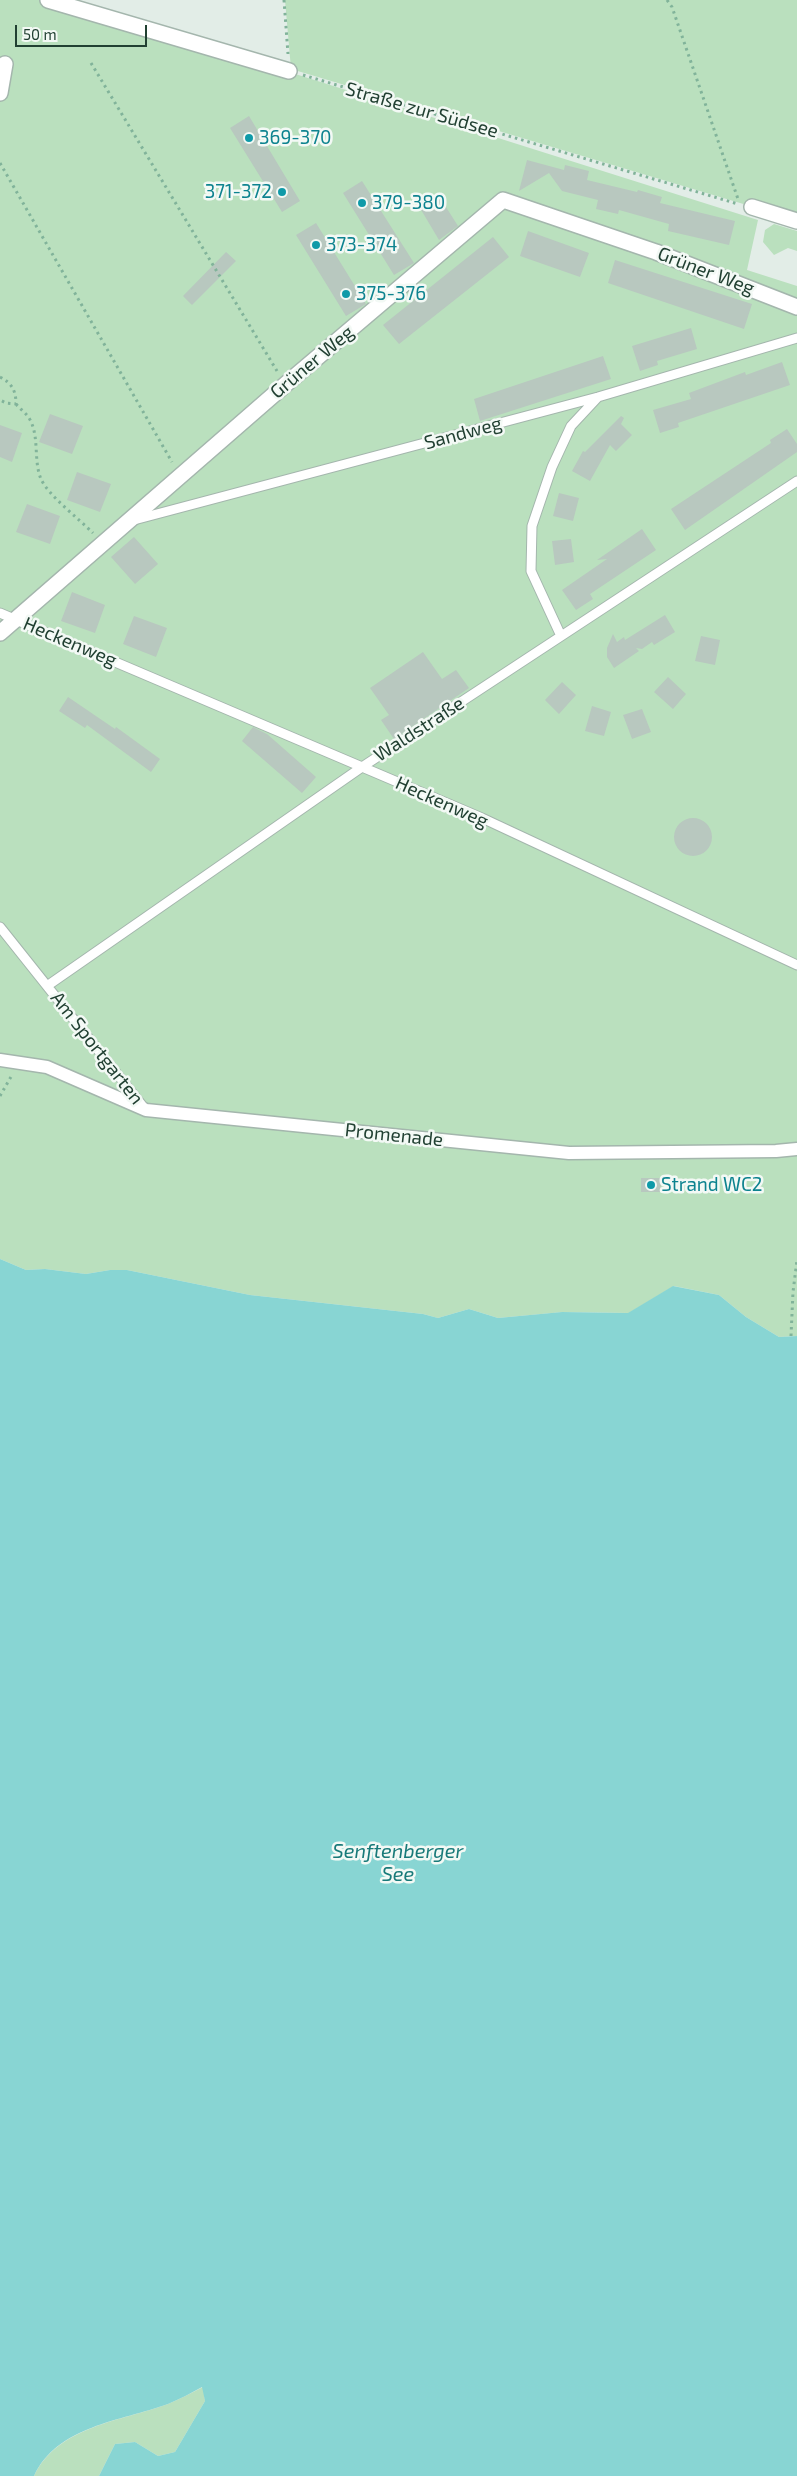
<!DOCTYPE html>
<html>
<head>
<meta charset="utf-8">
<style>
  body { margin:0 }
  #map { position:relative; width:797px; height:2476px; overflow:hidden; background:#e2ede7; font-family:"Exo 2",sans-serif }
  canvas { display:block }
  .scale { position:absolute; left:15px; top:25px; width:132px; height:22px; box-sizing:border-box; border:2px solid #214032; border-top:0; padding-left:6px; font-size:15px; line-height:18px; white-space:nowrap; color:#214032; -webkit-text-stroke:4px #f3f9f5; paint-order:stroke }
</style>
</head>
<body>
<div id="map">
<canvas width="797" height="2476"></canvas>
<div class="scale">50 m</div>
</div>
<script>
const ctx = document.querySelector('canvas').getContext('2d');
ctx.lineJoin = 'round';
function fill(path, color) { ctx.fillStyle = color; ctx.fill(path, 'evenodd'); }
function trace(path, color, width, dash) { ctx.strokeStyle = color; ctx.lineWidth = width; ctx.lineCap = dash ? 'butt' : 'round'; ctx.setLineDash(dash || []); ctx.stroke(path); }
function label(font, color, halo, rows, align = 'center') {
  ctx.font = font + ' "Exo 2",sans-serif'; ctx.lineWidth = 5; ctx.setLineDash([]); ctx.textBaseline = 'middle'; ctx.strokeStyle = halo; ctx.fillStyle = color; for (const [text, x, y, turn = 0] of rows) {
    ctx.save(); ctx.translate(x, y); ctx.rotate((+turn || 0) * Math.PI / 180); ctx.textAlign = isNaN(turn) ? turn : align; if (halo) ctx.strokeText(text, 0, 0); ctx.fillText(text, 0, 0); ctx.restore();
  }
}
const green = new Path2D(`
  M 0,0 L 43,0 L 289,72 L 758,220 L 747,270 L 797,286 L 797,1336 L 779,1337 L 746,1317 L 719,1295 L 674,1286 L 629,1313 L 563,1312 L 498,1318 L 469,1309 L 438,1318 L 423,1314 L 250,1295 L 127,1270 L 110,1270 L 86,1274 L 45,1269 L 26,1270 L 0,1259 Z
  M 285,0 L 797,0 L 797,220 L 291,69 Z
  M 774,224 L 797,231 L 797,251 L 788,248 L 774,255 L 763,242 L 765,230 Z
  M 203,2387 L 205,2401 L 175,2452 L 158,2456 L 135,2442 L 115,2444 L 99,2476 L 34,2476 C 58,2426 122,2421 168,2404 C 180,2399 191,2393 203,2387 Z`);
const water = new Path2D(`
  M 0,1259 L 26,1270 L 45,1269 L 86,1274 L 110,1270 L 127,1270 L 250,1295 L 423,1314 L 438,1318 L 469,1309 L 498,1318 L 562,1312 L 628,1313 L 673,1286 L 719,1295 L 746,1317 L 779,1337 L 797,1336 L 797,2476 L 99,2476 L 115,2444 L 135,2442 L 158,2456 L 175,2452 L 205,2401 L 202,2387 C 191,2393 180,2399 168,2404 C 121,2421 57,2426 34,2476 L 0,2476 Z`);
const building = new Path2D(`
  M 249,116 L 300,201 L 282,212 L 230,128 Z
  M 527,160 L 564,170 L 565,165 L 589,171 L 587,180 L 637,192 L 638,190 L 662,197 L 660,203 L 735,221 L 729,245 L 668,231 L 669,224 L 619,210 L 618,214 L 596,209 L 598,200 L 562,191 L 549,173 L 519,191 Z
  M 362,181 L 414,263 L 394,275 L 343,193 Z
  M 439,196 L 458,226 L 439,240 L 420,208 Z
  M 316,223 L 366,304 L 346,316 L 296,235 Z
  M 528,231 L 589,253 L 580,277 L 520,256 Z
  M 493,237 L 509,257 L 399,344 L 383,325 Z
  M 226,252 L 236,261 L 192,305 L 183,296 Z
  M 615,260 L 752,304 L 744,329 L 608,283 Z
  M 691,328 L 697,349 L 657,361 L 658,365 L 640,371 L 632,346 Z
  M 603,356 L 611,379 L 480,421 L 474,399 Z
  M 782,362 L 790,385 L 678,423 L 679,427 L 660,433 L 653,410 L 691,399 L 689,393 L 745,372 L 746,375 Z
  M 50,414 L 83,426 L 72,454 L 39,442 Z
  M 621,416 L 624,418 L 621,424 L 632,435 L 616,451 L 610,445 L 590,481 L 572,471 L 583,451 L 585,452 Z
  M 0,425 L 22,433 L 12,462 L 0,457 Z
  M 787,429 L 797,444 L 797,452 L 685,530 L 671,509 L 771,443 L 770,440 Z
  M 77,472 L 111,484 L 100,512 L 67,500 Z
  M 559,493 L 579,498 L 573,521 L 553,516 Z
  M 27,504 L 60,516 L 50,544 L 16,532 Z
  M 642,529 L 656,550 L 590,594 L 593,599 L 576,610 L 562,590 L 607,559 L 597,560 Z
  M 134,537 L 158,564 L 135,584 L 111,557 Z
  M 571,539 L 574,562 L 555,565 L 552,541 Z
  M 72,592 L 105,605 L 95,633 L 61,621 Z
  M 665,615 L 675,632 L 654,645 L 652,642 L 642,649 L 636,648 L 639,651 L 614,668 L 607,657 L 607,648 L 613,634 L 617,642 L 624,637 L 625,640 Z
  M 134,616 L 167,628 L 156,657 L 123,644 Z
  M 701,636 L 720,640 L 715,665 L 695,661 Z
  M 423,652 L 442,679 L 456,670 L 469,688 L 394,739 L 381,720 L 389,715 L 370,688 Z
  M 668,677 L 686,694 L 673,709 L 654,692 Z
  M 562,682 L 576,695 L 559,714 L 545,700 Z
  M 68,697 L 115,729 L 116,727 L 160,759 L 151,772 L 87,725 L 85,728 L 59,711 Z
  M 592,706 L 611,712 L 604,736 L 585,731 Z
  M 642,709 L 651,732 L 632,739 L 623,715 Z
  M 253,727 L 267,734 L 316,777 L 302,793 L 242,741 Z
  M674 837a19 19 0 1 1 38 0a19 19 0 1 1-38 0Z
  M 641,1178 L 661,1178 L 661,1192 L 641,1192 Z`);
const path = new Path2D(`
  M 284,0 L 288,54
  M 667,0 L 672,7 L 738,199
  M 91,63 L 277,371
  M 303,75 L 738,204
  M 0,163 L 172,462
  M 0,377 C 12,383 16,391 16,404 L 6,403 L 0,400
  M 16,404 C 20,409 26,413 29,418 C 40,436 33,460 41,479 C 48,495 79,519 93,533
  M 0,1096 L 12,1075
  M 791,1336 L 793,1292 L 797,1260`);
const service = new Path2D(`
  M 134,520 L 598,397 L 797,338
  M 0,613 L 482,818 L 797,965
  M 561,636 L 531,571 L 532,526 L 552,467 L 571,426 L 598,397
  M 0,927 L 145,1109
  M 47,986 L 362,767 L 797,481`);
const pedestrian = new Path2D(`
  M 0,1060 L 47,1067 L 146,1110 L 569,1153 L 776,1151 L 797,1149`);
const minor = new Path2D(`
  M 48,0 L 289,71
  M 0,93 L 5,64
  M 752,207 L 797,221
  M 0,633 L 286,384 L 503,200 L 656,252 L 797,307`);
const markers = [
  [249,138,5,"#0f9aa8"],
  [282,192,5,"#0f9aa8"],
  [362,203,5,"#0f9aa8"],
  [316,245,5,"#0f9aa8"],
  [346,294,5,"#0f9aa8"],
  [651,1185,5,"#0f9aa8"]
];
const streetNames = [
  ["Straße zur Südsee",422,110,16],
  ["Grüner Weg",706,271,21],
  ["Grüner Weg",312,362,-40],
  ["Sandweg",463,433,-15],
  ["Heckenweg",70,642,23],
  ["Waldstraße",419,729,-33],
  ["Heckenweg",442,802,24],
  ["Am Sportgarten",97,1048,52],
  ["Promenade",394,1135,6]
];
const cultureNames = [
  ["369-370",259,138],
  ["371-372",272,192,"right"],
  ["379-380",372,203],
  ["373-374",326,245],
  ["375-376",356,294],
  ["Strand WC2",661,1185]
];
const waterNames = [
  ["Senftenberger",398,1851],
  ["See",398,1874]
];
fill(green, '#bae0be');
fill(water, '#88d5d3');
fill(building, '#b8c8bf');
trace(service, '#a4b6ad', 11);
trace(pedestrian, '#a4b6ad', 15);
trace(minor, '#a4b6ad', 18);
trace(path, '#81b39a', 3, [2.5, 4]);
trace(service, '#fff', 9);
trace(pedestrian, '#fff', 12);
trace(minor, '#fff', 15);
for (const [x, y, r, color] of markers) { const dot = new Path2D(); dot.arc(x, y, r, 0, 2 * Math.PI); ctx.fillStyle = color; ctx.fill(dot); trace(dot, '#f3f9f5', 2); }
label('19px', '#214032', '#f3f9f5', streetNames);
label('19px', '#0d838f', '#f3f9f5', cultureNames, 'left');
label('italic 20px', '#187a79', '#f3f9f5', waterNames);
</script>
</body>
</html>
